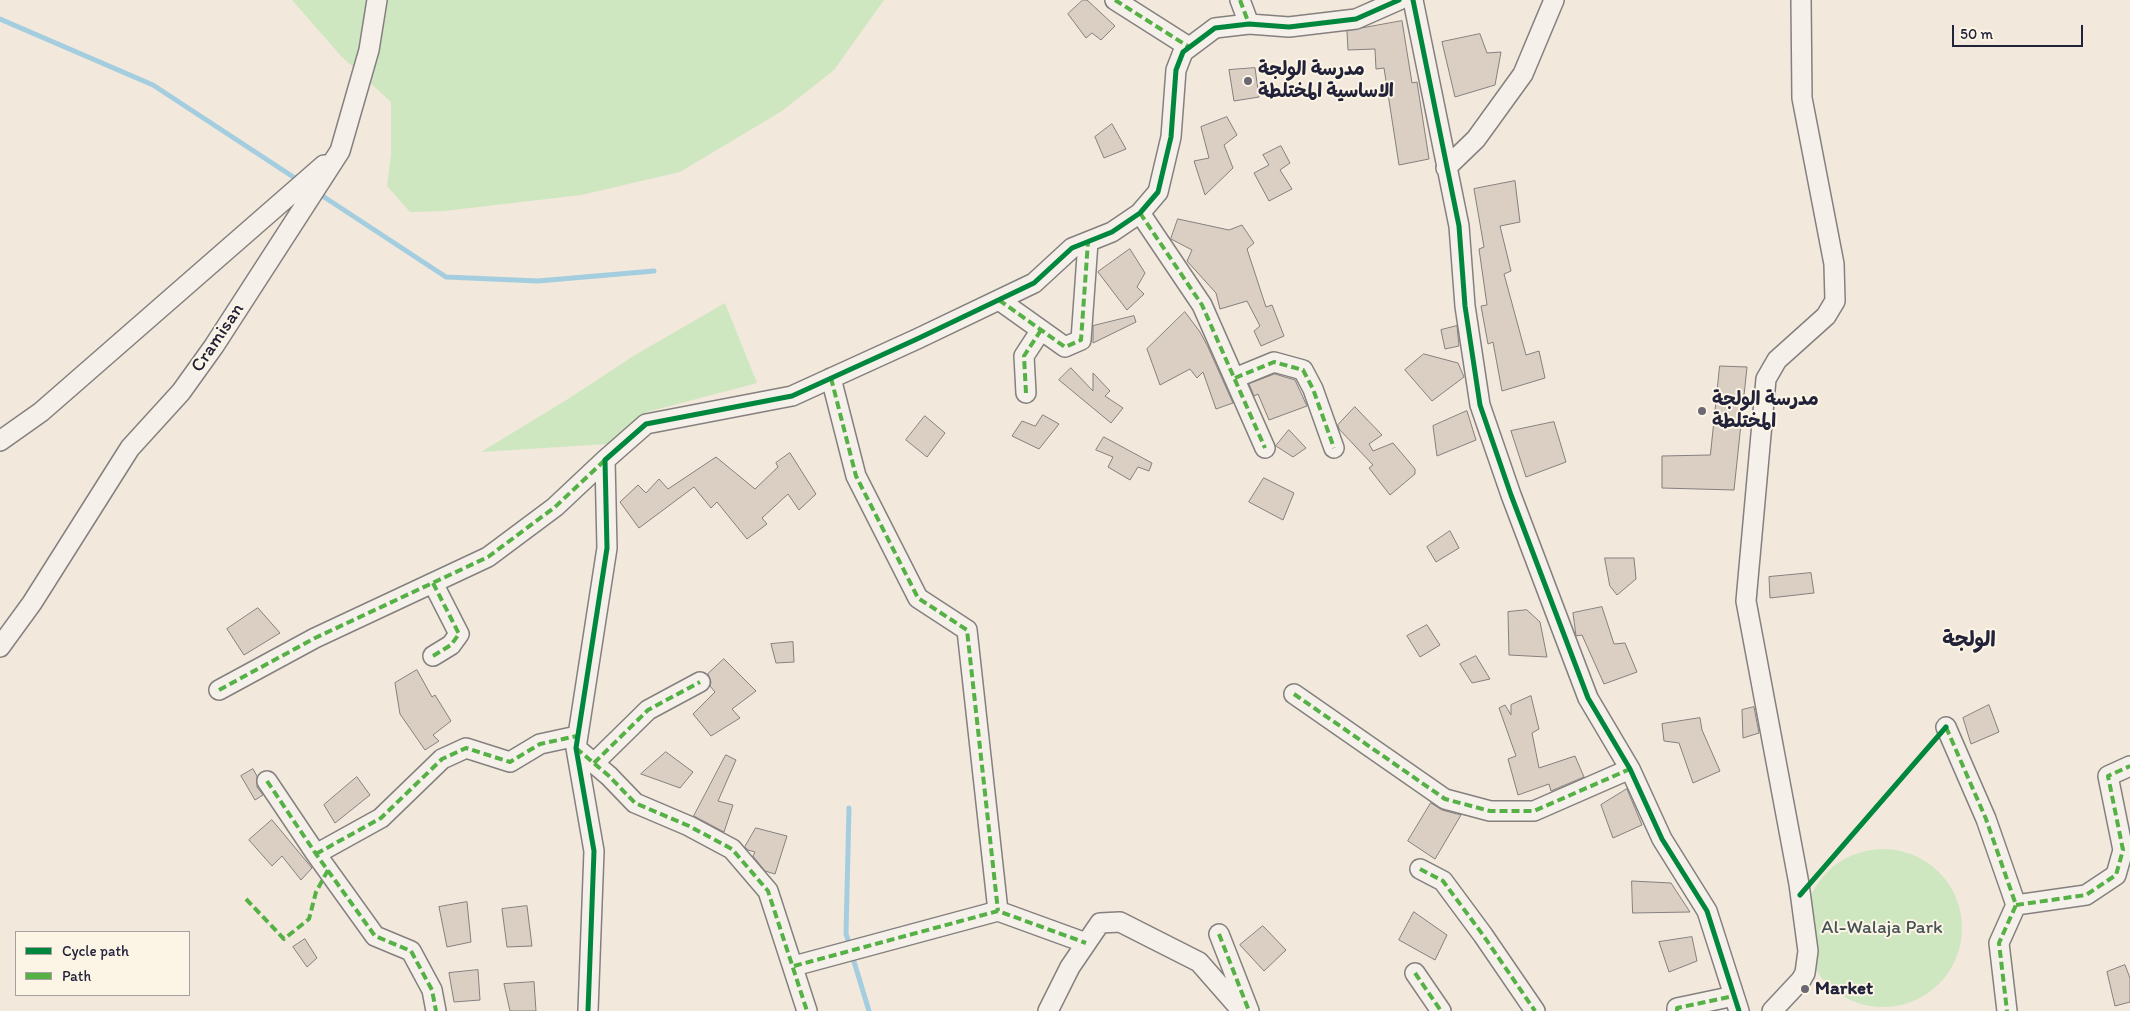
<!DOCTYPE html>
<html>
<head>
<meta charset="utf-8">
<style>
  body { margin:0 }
  #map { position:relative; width:2130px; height:1011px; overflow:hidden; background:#f2e8db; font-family:Itim,sans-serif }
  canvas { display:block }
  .legend { position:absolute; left:15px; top:931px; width:175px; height:65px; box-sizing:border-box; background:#fcf5e5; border:1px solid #a5a1a1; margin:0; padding:6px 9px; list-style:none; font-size:15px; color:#22223b }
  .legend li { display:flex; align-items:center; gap:10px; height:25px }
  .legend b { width:25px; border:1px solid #a5a1a1 }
  .scale { position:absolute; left:1952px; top:25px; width:131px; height:22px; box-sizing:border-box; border:2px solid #22223b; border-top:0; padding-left:6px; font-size:15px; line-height:18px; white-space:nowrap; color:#22223b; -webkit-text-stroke:4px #fcf5e5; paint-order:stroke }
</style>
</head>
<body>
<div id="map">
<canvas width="2130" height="1011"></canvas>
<ul class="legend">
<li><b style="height:6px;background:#00873e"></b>Cycle path</li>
<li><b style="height:6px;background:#55b146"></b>Path</li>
</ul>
<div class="scale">50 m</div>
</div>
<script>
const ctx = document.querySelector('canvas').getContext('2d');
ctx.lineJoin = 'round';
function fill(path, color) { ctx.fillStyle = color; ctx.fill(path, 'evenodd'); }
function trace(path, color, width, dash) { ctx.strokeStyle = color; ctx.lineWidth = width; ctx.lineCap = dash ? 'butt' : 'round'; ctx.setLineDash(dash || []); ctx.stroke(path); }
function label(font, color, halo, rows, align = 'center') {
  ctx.font = font + ' Itim,"Playpen Sans Arabic",sans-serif'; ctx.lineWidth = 4; ctx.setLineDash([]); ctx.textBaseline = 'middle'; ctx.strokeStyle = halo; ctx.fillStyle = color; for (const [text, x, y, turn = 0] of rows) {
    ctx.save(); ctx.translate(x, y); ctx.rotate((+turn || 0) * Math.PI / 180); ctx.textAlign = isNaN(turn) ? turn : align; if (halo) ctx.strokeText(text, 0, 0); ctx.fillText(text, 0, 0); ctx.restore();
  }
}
const green = new Path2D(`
  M 292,0 L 884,0 L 834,70 L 782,111 L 680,172 L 581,195 L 444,211 L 410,212 L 387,186 L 391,154 L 391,102 L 341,56 Z
  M 725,303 L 757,383 L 647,412 L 607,444 L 481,452 L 568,399 L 635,355 Z
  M1804 928a79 79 0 1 1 158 0a79 79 0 1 1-158 0Z`);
const stream = new Path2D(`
  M 0,19 L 153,85 L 301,182
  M 318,193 L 446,277 L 538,281 L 654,271
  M 849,808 L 846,934 L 850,946
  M 852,955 L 869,1011`);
const building = new Path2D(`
  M 1083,0 L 1087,0 L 1115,26 L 1101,40 L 1092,33 L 1086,38 L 1068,14 Z
  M 1402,21 L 1412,83 L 1417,82 L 1429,159 L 1399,165 L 1384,68 L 1376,69 L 1375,49 L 1348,50 L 1347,31 Z
  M 1480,34 L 1487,53 L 1501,52 L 1495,85 L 1455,97 L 1442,42 Z
  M 1255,68 L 1259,97 L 1234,101 L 1229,70 Z
  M 1227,117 L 1237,135 L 1224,145 L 1233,168 L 1205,195 L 1194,161 L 1209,158 L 1201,127 Z
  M 1112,124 L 1126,149 L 1104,158 L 1095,137 Z
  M 1281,146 L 1290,163 L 1280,170 L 1292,189 L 1269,201 L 1254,173 L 1269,165 L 1263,155 Z
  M 1515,181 L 1520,222 L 1500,226 L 1511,271 L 1504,274 L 1526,355 L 1539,351 L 1545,378 L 1502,391 L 1493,342 L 1488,344 L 1481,306 L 1487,305 L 1479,249 L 1484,247 L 1474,189 Z
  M 1178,219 L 1229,230 L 1242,225 L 1254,243 L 1247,249 L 1266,307 L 1272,305 L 1284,336 L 1261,346 L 1254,331 L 1260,326 L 1247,301 L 1220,309 L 1216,293 L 1187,261 L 1192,250 L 1171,239 Z
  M 1130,249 L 1145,273 L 1137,287 L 1144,294 L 1127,310 L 1098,272 Z
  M 1185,312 L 1200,332 L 1208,347 L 1233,403 L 1216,409 L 1203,372 L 1197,378 L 1190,369 L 1160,385 L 1147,349 Z
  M 1134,316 L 1136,322 L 1093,343 L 1093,326 Z
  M 1457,326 L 1459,346 L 1445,349 L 1441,330 Z
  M 1424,354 L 1458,363 L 1464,377 L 1432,401 L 1405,370 Z
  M 1720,366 L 1747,367 L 1734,490 L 1662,488 L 1662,456 L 1710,455 Z
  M 1071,368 L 1093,391 L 1093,373 L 1110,391 L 1105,396 L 1123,408 L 1111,423 L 1059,380 Z
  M 1275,374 L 1295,380 L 1307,406 L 1269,420 L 1258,394 L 1254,396 L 1249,384 Z
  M 1355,407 L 1382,435 L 1369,444 L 1373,451 L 1393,443 L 1415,469 L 1415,474 L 1390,495 L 1369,468 L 1373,465 L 1339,429 L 1338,425 Z
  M 1467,411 L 1476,440 L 1437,456 L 1433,426 Z
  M 1043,415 L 1059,424 L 1039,449 L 1012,436 L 1022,421 L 1035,426 Z
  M 925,416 L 945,433 L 927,457 L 906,440 Z
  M 1554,422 L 1566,462 L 1526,477 L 1511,431 Z
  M 1289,430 L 1306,448 L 1293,457 L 1276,446 Z
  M 1104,437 L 1152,463 L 1149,471 L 1138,467 L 1130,480 L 1108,467 L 1113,457 L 1096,450 Z
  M 790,453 L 816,494 L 799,510 L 788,494 L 762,518 L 767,524 L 747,539 L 717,502 L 711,508 L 694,487 L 639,528 L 620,502 L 638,485 L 646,493 L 659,479 L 668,489 L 716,457 L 755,489 L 778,467 L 776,463 Z
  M 1264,478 L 1294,493 L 1283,520 L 1249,502 Z
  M 1450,531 L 1459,548 L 1436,562 L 1427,547 Z
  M 1605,558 L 1634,558 L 1636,579 L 1617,595 L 1610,586 Z
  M 1811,573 L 1814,593 L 1770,598 L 1769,577 Z
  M 1602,607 L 1614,644 L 1625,643 L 1637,672 L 1604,684 L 1582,635 L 1576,636 L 1573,613 Z
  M 258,608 L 280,633 L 244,655 L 227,629 Z
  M 1527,610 L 1540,622 L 1547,657 L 1509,655 L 1508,612 Z
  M 1427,625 L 1440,645 L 1420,657 L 1407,636 Z
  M 793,642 L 794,662 L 776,663 L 771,644 Z
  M 1476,656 L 1490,679 L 1472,683 L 1460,664 Z
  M 724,659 L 756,691 L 732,709 L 740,718 L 711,736 L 693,714 L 715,692 L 710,686 L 711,682 L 708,674 Z
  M 417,670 L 432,697 L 435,695 L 451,721 L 433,735 L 439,741 L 425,750 L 400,714 L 395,683 Z
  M 1531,696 L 1539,729 L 1532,733 L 1539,768 L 1575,756 L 1584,777 L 1551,791 L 1549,784 L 1518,795 L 1508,759 L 1516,756 L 1499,708 L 1505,705 L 1511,715 L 1511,705 Z
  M 1989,705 L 1999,732 L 1971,744 L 1963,718 Z
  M 1754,707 L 1759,733 L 1743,738 L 1742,710 Z
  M 1700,718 L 1702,730 L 1720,771 L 1693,783 L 1679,743 L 1664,741 L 1662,724 Z
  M 666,752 L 693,772 L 680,788 L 641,774 Z
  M 726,755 L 736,760 L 718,801 L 733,805 L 724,832 L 694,816 Z
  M 253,769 L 257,776 L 257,787 L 263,795 L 255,800 L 241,776 Z
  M 357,777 L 370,795 L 335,823 L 324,805 Z
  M 1627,789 L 1642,825 L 1613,838 L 1601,805 Z
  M 1431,803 L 1442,810 L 1461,815 L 1435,859 L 1408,841 Z
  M 272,820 L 312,868 L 301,880 L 282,856 L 272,866 L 249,840 Z
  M 756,828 L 787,836 L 775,874 L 765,871 L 753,856 L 755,852 L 748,850 L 745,847 Z
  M 1632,881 L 1671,883 L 1690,912 L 1633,913 Z
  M 467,902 L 471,942 L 447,947 L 439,907 Z
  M 527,906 L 532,946 L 507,947 L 502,909 Z
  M 1414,912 L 1447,935 L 1435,960 L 1399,940 Z
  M 1263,926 L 1286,950 L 1264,971 L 1240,945 Z
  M 1692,937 L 1697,961 L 1669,972 L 1659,942 Z
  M 305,939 L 317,958 L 307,967 L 293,947 Z
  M 2125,965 L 2130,978 L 2130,1002 L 2115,1006 L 2107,972 Z
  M 478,970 L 480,1000 L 454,1002 L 449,973 Z
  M 534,982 L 536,1011 L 510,1011 L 504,984 Z`);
const minor = new Path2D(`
  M 1115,0 L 1189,47
  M 1240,0 L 1249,24
  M 1413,0 L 1459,226 L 1465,306 L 1480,405 L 1511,495 L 1588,698 L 1630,769 L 1662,839 L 1707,911 L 1739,1011
  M 1446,168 L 1476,139 L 1523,74 L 1554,0
  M 1140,213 L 1202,305 L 1265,448
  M 999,300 L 1065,347 L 1081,340 L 1088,242
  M 831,378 L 856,476 L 918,598 L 967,630 L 998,911
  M 1235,378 L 1274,362 L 1303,370 L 1313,389 L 1334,448
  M 1026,393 L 1024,356 L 1041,330
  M 0,441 L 41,412 L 324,165
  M 0,647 L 32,603 L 130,448 L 181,392 L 214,346 L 340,151 L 369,50 L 377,0
  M 433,656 L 451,645 L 459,634 L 433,583
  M 219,690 L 315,638 L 488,557 L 555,507 L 605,460
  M 1294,694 L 1445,799 L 1490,811 L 1534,811 L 1630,769
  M 1946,727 L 1986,819 L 2016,905 L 1999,943 L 2007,1011
  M 576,748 L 609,776 L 635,803 L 689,826 L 732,849 L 768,891 L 807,1011
  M 594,763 L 648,710 L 700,682
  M 267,781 L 316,854 L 375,936 L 411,951 L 432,990 L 436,1011
  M 316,854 L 381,818 L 442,759 L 466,748 L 510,762 L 540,744 L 577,736
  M 1420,869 L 1443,881 L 1483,935 L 1535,1011
  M 2016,905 L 2086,895 L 2116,875 L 2123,850 L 2108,776 L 2130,766
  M 1219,934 L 1249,1011
  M 794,966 L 998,911 L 1086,943
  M 1415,973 L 1441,1011
  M 588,1011 L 594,851 L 576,748 L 607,548 L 605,460 L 646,424 L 792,396 L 917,339 L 1034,283 L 1072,248 L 1112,232 L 1140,213 L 1158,192 L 1171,137 L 1176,70 L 1183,52 L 1215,28 L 1249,24 L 1289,27 L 1356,19 L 1399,0
  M 1048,1011 L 1070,967 L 1100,923 L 1120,922 L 1199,962 L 1242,1011
  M 1677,1011 L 1677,1008 L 1734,996
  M 1772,1011 L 1801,980 L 1805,973 L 1808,951 L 1799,884 L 1746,601 L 1766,379 L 1777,360 L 1826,316 L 1835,301 L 1834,264 L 1802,98 L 1801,0`);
const quiet = new Path2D(`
  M 1115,0 L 1189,47
  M 1240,0 L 1249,24
  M 1140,213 L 1202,305 L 1265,448
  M 999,300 L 1065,347 L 1081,340 L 1088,242
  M 831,378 L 856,476 L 918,598 L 967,630 L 998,911
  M 1235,378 L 1274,362 L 1303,370 L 1313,389 L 1334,448
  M 1026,393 L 1024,356 L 1041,330
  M 433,656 L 451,645 L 459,634 L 433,583
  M 219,690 L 315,638 L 488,557 L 555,507 L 605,460
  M 1294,694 L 1445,799 L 1490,811 L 1534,811 L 1630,769
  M 1946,727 L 1986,819 L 2016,905 L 1999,943 L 2007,1011
  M 576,748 L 609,776 L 635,803 L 689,826 L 732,849 L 768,891 L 807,1011
  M 594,763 L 648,710 L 700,682
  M 267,781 L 316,854 L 375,936 L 411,951 L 432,990 L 436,1011
  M 316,854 L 381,818 L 442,759 L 466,748 L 510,762 L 540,744 L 577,736
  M 1420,869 L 1443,881 L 1483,935 L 1535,1011
  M 246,899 L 284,939 L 309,919 L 316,892 L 328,870
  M 2016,905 L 2086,895 L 2116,875 L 2123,850 L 2108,776 L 2130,766
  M 1219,934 L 1249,1011
  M 794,966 L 998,911 L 1086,943
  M 1415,973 L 1441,1011
  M 1677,1011 L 1677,1008 L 1734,996`);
const cycleway = new Path2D(`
  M 1413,0 L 1459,226 L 1465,306 L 1480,405 L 1511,495 L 1588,698 L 1630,769 L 1662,839 L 1707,911 L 1739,1011
  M 1800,895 L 1946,727
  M 588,1011 L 594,851 L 576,748 L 607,548 L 605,460 L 646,424 L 792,396 L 917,339 L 1034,283 L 1072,248 L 1112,232 L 1140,213 L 1158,192 L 1171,137 L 1176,70 L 1183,52 L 1215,28 L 1249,24 L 1289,27 L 1356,19 L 1399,0`);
const markers = [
  [1248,81,5,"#6b6773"],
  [1702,411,5,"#6b6773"],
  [1805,989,5,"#6b6773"]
];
const poiNames = [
  ["مدرسة الولجة",1258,70],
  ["الاساسية المختلطة",1258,92],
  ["مدرسة الولجة",1712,400],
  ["المختلطة",1712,422],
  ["Market",1815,989]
];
const streetNames = [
  ["Cramisan",218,338,-56]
];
const parkNames = [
  ["Al-Walaja Park",1882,928]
];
const quarterNames = [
  ["الولجة",1969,641]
];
fill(green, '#cee7c0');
trace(stream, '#a4cee0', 5);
fill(building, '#dbcfc4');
trace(building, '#84807f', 1);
trace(minor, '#84807f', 22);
trace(minor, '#f5f0e9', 19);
trace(quiet, '#55b146', 4, [8, 4]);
trace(cycleway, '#00873e', 5);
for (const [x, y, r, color] of markers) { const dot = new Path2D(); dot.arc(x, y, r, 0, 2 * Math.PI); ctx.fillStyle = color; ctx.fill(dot); trace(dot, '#fcf5e5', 2); }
label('bold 19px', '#22223b', '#fcf5e5', poiNames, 'left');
label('19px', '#22223b', '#fcf5e5', streetNames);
label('19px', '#465356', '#fcf5e5', parkNames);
label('bold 21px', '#22223b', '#fcf5e5', quarterNames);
</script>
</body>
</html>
